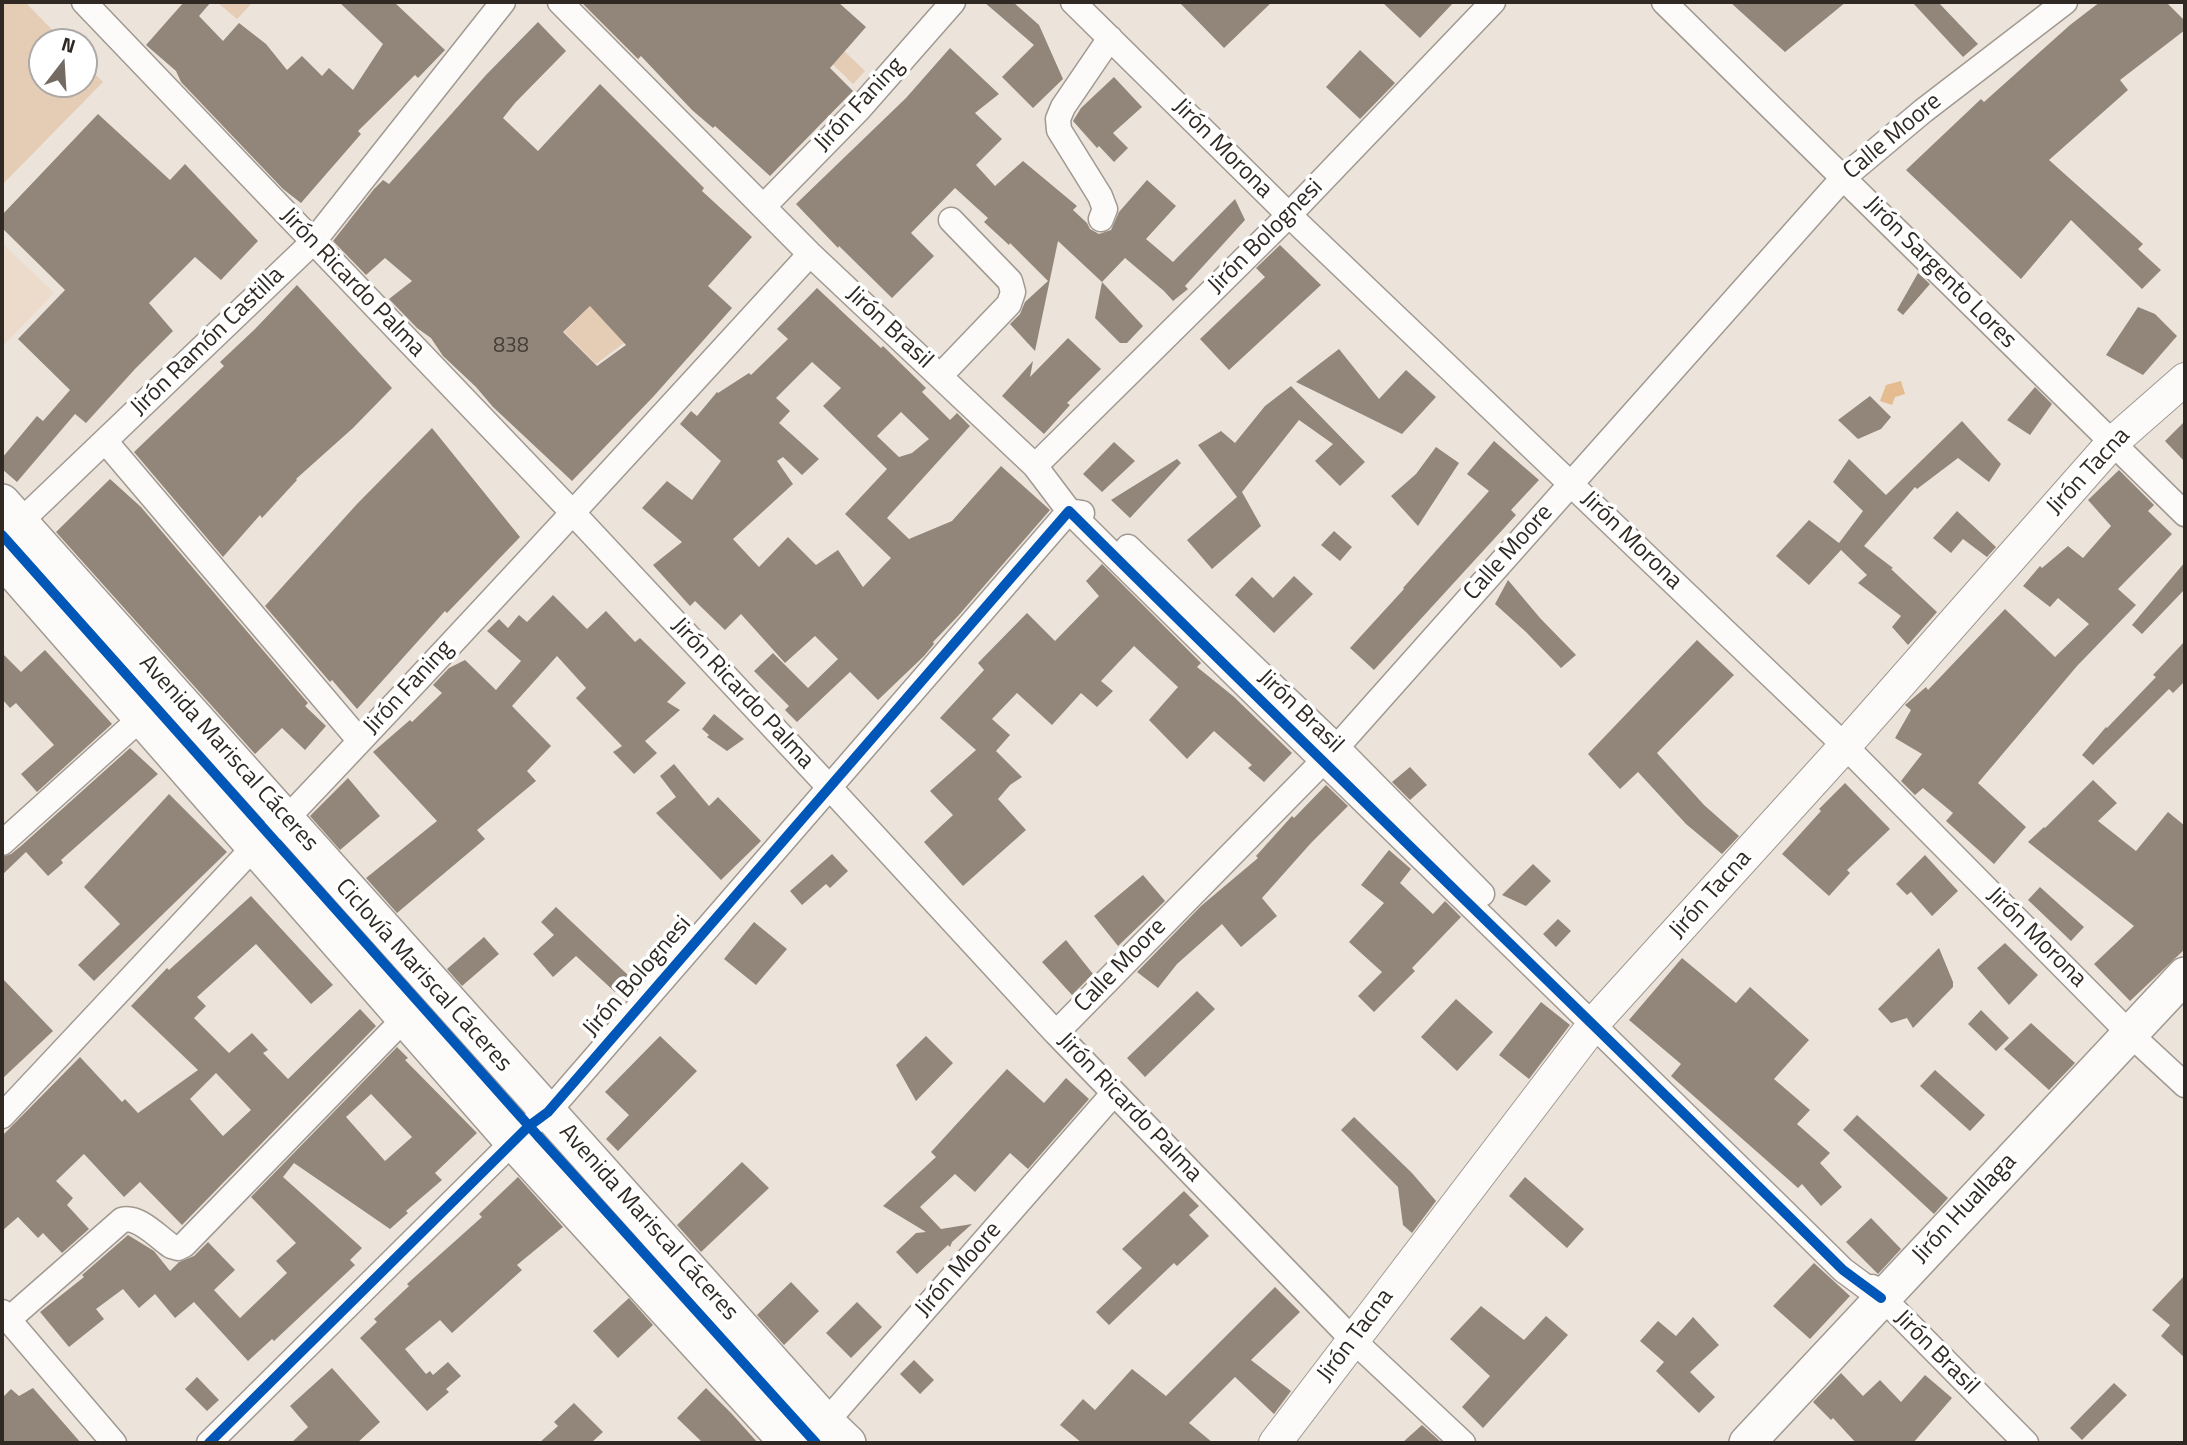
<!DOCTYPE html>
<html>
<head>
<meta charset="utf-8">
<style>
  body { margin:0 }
  #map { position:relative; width:2187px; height:1445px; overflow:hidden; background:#ece3da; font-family:"Titillium Web",sans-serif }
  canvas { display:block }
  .frame { position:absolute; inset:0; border:4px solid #302923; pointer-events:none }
  .north { position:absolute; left:28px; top:28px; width:70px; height:70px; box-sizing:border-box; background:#fff; border:2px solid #aca9a7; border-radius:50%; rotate:17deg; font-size:19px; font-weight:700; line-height:28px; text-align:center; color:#302923 }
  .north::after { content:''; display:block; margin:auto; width:24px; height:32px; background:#726a63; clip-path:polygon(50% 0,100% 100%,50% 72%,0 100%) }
</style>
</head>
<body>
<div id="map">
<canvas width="2187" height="1445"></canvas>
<div class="frame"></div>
<div class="north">N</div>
</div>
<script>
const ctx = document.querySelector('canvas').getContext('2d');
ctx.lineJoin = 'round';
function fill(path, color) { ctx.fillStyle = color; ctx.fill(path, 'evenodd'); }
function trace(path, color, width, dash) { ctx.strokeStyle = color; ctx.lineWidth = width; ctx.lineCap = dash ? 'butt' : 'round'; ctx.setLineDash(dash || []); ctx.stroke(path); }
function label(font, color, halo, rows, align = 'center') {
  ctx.font = font + ' "Titillium Web",sans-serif'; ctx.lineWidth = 7; ctx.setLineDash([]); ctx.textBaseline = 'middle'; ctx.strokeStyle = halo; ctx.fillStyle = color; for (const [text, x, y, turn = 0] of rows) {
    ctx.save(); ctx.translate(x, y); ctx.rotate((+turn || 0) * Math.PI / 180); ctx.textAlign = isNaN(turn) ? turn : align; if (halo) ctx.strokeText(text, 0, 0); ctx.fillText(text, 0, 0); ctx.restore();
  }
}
const built = new Path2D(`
  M 2,243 L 54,293 L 2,347 Z`);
const green = new Path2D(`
  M 2,2 L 25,2 L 64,42 L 42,42 L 42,84 L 84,84 L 84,63 L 103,82 L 2,185 Z
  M 217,2 L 253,2 L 237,19 Z
  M 769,2 L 793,2 L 865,71 L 853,84 Z
  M 605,291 L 624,343 L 596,364 L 564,332 Z`);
const water = new Path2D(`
  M 1901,381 L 1905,394 L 1895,397 L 1892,405 L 1880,401 L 1886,385 Z`);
const building = new Path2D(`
  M 184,2 L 211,2 L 199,16 L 223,41 L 239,23 L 266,44 L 287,70 L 302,56 L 322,76 L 329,68 L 353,90 L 383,44 L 339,2 L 394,2 L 445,50 L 418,78 L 415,75 L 358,131 L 361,134 L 301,203 L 283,189 L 181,82 L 176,71 L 146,45 Z
  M 581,2 L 838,2 L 866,27 L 830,68 L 853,91 L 770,176 L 715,126 L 713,128 L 692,110 L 641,56 L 638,59 Z
  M 984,2 L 1013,2 L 1039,25 L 1063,79 L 1033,108 L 1002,77 L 1034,45 Z
  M 1179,2 L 1272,2 L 1224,48 Z
  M 1382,2 L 1454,2 L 1420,38 Z
  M 1730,2 L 1846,2 L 1785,52 Z
  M 1912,2 L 1938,2 L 1978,44 L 1963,57 Z
  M 2100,2 L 2166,2 L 2185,21 L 2185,30 L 2120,80 L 2128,90 L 2049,160 L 2143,244 L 2138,249 L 2161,270 L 2142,289 L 2071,220 L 2021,279 L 1906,170 L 1981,99 L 1984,102 L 2070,25 Z
  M 538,22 L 566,51 L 515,103 L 503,118 L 538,151 L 600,84 L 704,188 L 702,191 L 752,237 L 708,286 L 732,308 L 653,397 L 572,481 L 493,407 L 476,387 L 443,356 L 431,338 L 417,328 L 389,299 L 412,281 L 385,258 L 366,275 L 333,241 L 374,189 L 383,180 L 389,184 L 486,75 ZM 590,306 L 626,345 L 597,366 L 563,332 Z
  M 950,48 L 999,94 L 975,113 L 1002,139 L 976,165 L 995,186 L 1023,161 L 1077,206 L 1073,210 L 1087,223 L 1090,229 L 1099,234 L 1111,230 L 1119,212 L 1147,180 L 1176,206 L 1146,239 L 1173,262 L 1235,199 L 1245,220 L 1185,286 L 1188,289 L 1173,301 L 1164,291 L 1125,258 L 1102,282 L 1058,241 L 1035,351 L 1010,324 L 1020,314 L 1025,302 L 1048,281 L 1010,243 L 1009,245 L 984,222 L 988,218 L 955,188 L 911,233 L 934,256 L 892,298 L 839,246 L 838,248 L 796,204 L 906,98 Z
  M 1360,50 L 1395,83 L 1360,119 L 1326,87 Z
  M 1114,77 L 1142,107 L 1113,133 L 1128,148 L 1114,162 L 1099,146 L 1097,148 L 1073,121 L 1081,108 Z
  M 98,114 L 170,180 L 185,164 L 258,241 L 221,280 L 195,257 L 149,303 L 173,331 L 135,369 L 86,423 L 75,414 L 17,482 L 2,469 L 2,458 L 37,416 L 43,421 L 70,390 L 18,339 L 65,290 L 2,228 L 2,215 Z
  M 1280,245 L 1321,285 L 1229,370 L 1200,339 L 1265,277 L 1256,268 Z
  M 1918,273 L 1930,284 L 1903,315 L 1897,310 Z
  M 1102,282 L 1143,326 L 1127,343 L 1120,343 L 1095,318 Z
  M 297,285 L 392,388 L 353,428 L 296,479 L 297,480 L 262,518 L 260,515 L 223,557 L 134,452 L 224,366 L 220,362 L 255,329 Z
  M 817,288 L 881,348 L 883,346 L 926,388 L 922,392 L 950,420 L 957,413 L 970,426 L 887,518 L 909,539 L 952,521 L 1001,466 L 1050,510 L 958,616 L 933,642 L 934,644 L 924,656 L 878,700 L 850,672 L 797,722 L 785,710 L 789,706 L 754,671 L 773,653 L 808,688 L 838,659 L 815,636 L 785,663 L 741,614 L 725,630 L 695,601 L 690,606 L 653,565 L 682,542 L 642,508 L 667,481 L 692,500 L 721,461 L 680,424 L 691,411 L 697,416 L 717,392 L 718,393 L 749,373 L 751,375 L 788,339 L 777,329 ZM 812,362 L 841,388 L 823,406 L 887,469 L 845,514 L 891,558 L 863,587 L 838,550 L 816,565 L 788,537 L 759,567 L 733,539 L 793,484 L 777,461 L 783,457 L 802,475 L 819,459 L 779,423 L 790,411 L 776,398 ZM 901,412 L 929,439 L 912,453 L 899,457 L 877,436 Z
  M 2138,307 L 2155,314 L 2177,336 L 2143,375 L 2106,355 Z
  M 1068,338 L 1101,369 L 1067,403 L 1070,405 L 1044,434 L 1002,396 L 1033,361 L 1030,377 Z
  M 1339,349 L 1379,399 L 1406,370 L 1436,397 L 1402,434 L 1296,382 Z
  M 1291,386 L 1365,462 L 1340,486 L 1315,461 L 1333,444 L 1299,420 L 1242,492 L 1261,526 L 1212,569 L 1187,540 L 1237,497 L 1198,445 L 1221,431 L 1235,443 L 1265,406 Z
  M 2035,387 L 2052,404 L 2030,435 L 2007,420 Z
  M 1870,396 L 1891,417 L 1881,429 L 1858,439 L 1838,420 Z
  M 1962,421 L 2001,464 L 1989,482 L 1958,458 L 1917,489 L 1915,487 L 1864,546 L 1893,568 L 1891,569 L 1937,612 L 1908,645 L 1892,627 L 1901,616 L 1858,583 L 1867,575 L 1841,550 L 1809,585 L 1776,556 L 1809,520 L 1839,543 L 1863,511 L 1833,482 L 1849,459 L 1886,495 Z
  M 2185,421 L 2185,462 L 2165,441 Z
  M 432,428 L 520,537 L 447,613 L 445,611 L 357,709 L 332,680 L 330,682 L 265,606 L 357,504 Z
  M 1494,441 L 1539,480 L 1511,510 L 1516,515 L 1374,670 L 1350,648 L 1404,589 L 1403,588 L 1489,491 L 1467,474 Z
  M 1114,442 L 1135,461 L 1102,492 L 1083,474 Z
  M 1436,447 L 1459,463 L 1418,526 L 1391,496 L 1416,474 Z
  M 1177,459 L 1181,463 L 1130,518 L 1111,500 Z
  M 2119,470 L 2154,505 L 2148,511 L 2172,534 L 2118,589 L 2136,605 L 2077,666 L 1978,783 L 2026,827 L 1994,864 L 1946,821 L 1953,813 L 1923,788 L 1915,795 L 1901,781 L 1922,754 L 1895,738 L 1911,710 L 1905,705 L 1926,687 L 1928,690 L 2005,609 L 2055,657 L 2089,624 L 2058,598 L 2050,607 L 2023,586 L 2040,566 L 2042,568 L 2068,546 L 2083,558 L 2111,526 L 2088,500 Z
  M 110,479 L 141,507 L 308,703 L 305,706 L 326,726 L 305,750 L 282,728 L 255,754 L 56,532 Z
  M 1957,511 L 1996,547 L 1987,557 L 1963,539 L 1951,553 L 1933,538 Z
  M 1334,531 L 1352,547 L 1340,561 L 1321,545 Z
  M 2185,562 L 2185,589 L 2142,634 L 2132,625 Z
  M 1102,564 L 1201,663 L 1197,667 L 1233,696 L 1292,753 L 1264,782 L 1248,768 L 1252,765 L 1214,731 L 1187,759 L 1149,720 L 1178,687 L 1134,646 L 1101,681 L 1113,691 L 1097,707 L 1081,693 L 1052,725 L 1017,693 L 992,719 L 1010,735 L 996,751 L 1022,777 L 1010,785 L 998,799 L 1026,830 L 963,886 L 924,842 L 953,815 L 930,791 L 976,750 L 940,718 L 984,670 L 978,663 L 1027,613 L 1055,641 L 1099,596 L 1086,581 Z
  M 1294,576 L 1313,594 L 1274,633 L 1235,595 L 1252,577 L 1273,598 Z
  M 1508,580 L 1540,618 L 1576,655 L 1561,668 L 1526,632 L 1495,604 Z
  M 553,595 L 587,629 L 606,611 L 635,642 L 640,638 L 686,683 L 667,702 L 680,710 L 645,741 L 657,753 L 634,774 L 613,752 L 622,746 L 576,698 L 586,688 L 557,656 L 512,706 L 551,746 L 527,771 L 536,781 L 477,830 L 485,839 L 397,913 L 366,878 L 437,821 L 373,752 L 410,720 L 412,722 L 442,693 L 433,685 L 449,668 L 465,660 L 496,690 L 521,661 L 487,631 L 499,619 L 508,628 L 519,615 L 527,622 Z
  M 1697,640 L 1734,675 L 1657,753 L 1704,805 L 1739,836 L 1722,854 L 1686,824 L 1638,772 L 1620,789 L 1588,754 Z
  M 2185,641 L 2185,681 L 2173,693 L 2169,689 L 2093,765 L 2082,755 L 2106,727 L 2107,728 L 2156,677 L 2153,675 Z
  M 45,650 L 112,724 L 37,792 L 21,774 L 54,745 L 16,703 L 10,708 L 2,699 L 2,653 L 21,672 Z
  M 714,714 L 744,739 L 727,751 L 707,737 L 709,735 L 702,729 Z
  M 130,748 L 158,774 L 61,860 L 63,863 L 48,876 L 26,852 L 2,875 L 2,857 L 11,854 L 21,846 L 26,851 L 21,846 Z
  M 674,764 L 709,806 L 718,797 L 761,841 L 721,880 L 656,813 L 676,797 L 660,776 Z
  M 1410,767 L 1427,785 L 1410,800 L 1392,782 Z
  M 348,778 L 380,816 L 340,850 L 310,816 Z
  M 2093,780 L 2117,803 L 2098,821 L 2136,851 L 2168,812 L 2185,826 L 2185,949 L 2130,1001 L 2094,964 L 2134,926 L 2028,842 L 2044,827 L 2045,828 Z
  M 1845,783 L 1890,829 L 1847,870 L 1850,873 L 1829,896 L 1782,854 L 1821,811 L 1819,809 Z
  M 1326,785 L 1348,806 L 1311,843 L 1262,898 L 1277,916 L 1241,947 L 1222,924 L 1177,964 L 1158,988 L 1137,972 L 1201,906 L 1258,858 L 1256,856 L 1292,816 L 1294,818 Z
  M 169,794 L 227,852 L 94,981 L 78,965 L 120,924 L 84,887 Z
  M 1389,850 L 1411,869 L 1400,883 L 1433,914 L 1445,901 L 1461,917 L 1412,968 L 1415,971 L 1374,1012 L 1358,996 L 1382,972 L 1349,942 L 1384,903 L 1361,885 Z
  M 832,854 L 848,871 L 830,888 L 826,884 L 802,905 L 790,891 Z
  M 1925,855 L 1958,891 L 1932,916 L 1911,892 L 1907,895 L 1896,884 Z
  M 1533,864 L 1551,881 L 1526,906 L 1502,895 Z
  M 1143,875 L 1165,901 L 1118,946 L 1094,916 Z
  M 2040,887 L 2084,927 L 2071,941 L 2028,900 Z
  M 251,896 L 333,985 L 311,1004 L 256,944 L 197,997 L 206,1006 L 194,1018 L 229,1053 L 252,1033 L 268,1050 L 263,1053 L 288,1079 L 360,1009 L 376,1026 L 182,1225 L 140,1182 L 124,1197 L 84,1154 L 56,1181 L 73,1198 L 67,1205 L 89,1229 L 62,1253 L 43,1233 L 38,1238 L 18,1217 L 2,1231 L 2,1136 L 80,1057 L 122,1102 L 125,1099 L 138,1113 L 198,1070 L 131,1006 L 167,968 L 169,970 ZM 216,1073 L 251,1110 L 223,1136 L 190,1099 Z
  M 556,907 L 629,976 L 615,992 L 576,956 L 553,977 L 533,954 L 554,935 L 541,922 Z
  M 1558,919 L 1571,931 L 1556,947 L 1543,934 Z
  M 754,922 L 787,949 L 756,985 L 724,959 Z
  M 484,937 L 499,954 L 462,986 L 447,969 Z
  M 1066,940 L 1093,974 L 1072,995 L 1042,962 Z
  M 2005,943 L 2038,975 L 2009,1005 L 1977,968 Z
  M 1939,948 L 1953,982 L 1953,987 L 1913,1028 L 1907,1018 L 1891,1023 L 1878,1009 Z
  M 1682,958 L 1736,1003 L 1750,987 L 1809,1040 L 1774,1079 L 1810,1110 L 1797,1124 L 1830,1153 L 1820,1163 L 1842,1187 L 1821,1206 L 1802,1184 L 1798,1188 L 1671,1076 L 1681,1064 L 1629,1020 Z
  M 2,978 L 53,1031 L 2,1079 Z
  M 1197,991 L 1215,1009 L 1145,1077 L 1127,1058 Z
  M 1456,999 L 1493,1032 L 1457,1071 L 1421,1037 Z
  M 1541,1002 L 1570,1025 L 1529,1079 L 1499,1055 Z
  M 1981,1010 L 2009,1038 L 1996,1051 L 1968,1024 Z
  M 2031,1023 L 2075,1063 L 2049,1090 L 2004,1049 Z
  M 660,1036 L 697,1071 L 618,1151 L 606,1139 L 629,1115 L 605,1092 Z
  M 926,1036 L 953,1063 L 916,1101 L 896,1065 Z
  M 397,1047 L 408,1058 L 405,1060 L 477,1133 L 435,1173 L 442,1180 L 406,1211 L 408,1213 L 390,1229 L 294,1163 L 283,1177 L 362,1248 L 350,1260 L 355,1265 L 274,1341 L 272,1339 L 248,1361 L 194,1302 L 175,1318 L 155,1294 L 139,1308 L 123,1289 L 96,1309 L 104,1319 L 69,1347 L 40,1312 L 84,1277 L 82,1275 L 128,1235 L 154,1251 L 170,1271 L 179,1262 L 194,1256 L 208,1242 L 235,1270 L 214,1290 L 240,1318 L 287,1273 L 276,1261 L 296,1243 L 251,1197 ZM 371,1094 L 412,1137 L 385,1161 L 346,1117 Z
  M 1007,1069 L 1044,1103 L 1066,1078 L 1089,1099 L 1028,1169 L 1010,1153 L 975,1192 L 955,1174 L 920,1207 L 941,1229 L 972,1224 L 952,1242 L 950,1247 L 948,1245 L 917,1274 L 896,1252 L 916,1233 L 926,1232 L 883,1206 L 936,1157 L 931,1152 Z
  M 1935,1070 L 1985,1115 L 1970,1131 L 1920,1086 Z
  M 1857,1115 L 1948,1198 L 1934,1214 L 1843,1130 Z
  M 1354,1117 L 1412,1173 L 1436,1201 L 1412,1233 L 1403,1225 L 1398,1187 L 1341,1130 Z
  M 742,1162 L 769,1188 L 701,1252 L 677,1225 Z
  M 518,1177 L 563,1227 L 517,1265 L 522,1270 L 452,1333 L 440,1320 L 405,1349 L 426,1374 L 430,1371 L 433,1375 L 448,1362 L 461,1376 L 446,1389 L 449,1392 L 427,1411 L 360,1338 L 377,1322 L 374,1319 L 409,1286 L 407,1284 L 482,1217 L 479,1214 Z
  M 1525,1177 L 1584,1229 L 1567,1248 L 1509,1196 Z
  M 1184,1191 L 1199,1206 L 1189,1215 L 1209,1236 L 1177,1266 L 1174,1263 L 1109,1325 L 1096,1312 L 1142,1268 L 1122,1249 Z
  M 1871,1218 L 1901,1249 L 1878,1274 L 1846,1242 Z
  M 1814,1263 L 1850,1296 L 1810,1339 L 1773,1306 Z
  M 2185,1275 L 2185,1358 L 2161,1336 L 2170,1325 L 2152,1310 Z
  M 791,1282 L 819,1311 L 784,1345 L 757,1315 Z
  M 1275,1287 L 1300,1312 L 1251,1360 L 1291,1391 L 1274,1414 L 1235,1377 L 1189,1423 L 1213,1443 L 1082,1443 L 1060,1425 L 1083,1399 L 1095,1410 L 1132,1369 L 1166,1396 Z
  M 629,1298 L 653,1325 L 618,1358 L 593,1331 Z
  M 857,1302 L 882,1327 L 851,1358 L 826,1333 Z
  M 1481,1306 L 1524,1340 L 1546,1316 L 1568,1335 L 1483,1428 L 1462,1407 L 1490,1376 L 1450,1339 Z
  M 1693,1317 L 1719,1345 L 1690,1372 L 1715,1397 L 1699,1413 L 1656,1371 L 1664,1362 L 1640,1341 L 1658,1321 L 1676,1336 Z
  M 914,1360 L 934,1380 L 920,1394 L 900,1374 Z
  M 332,1368 L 380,1422 L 357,1443 L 291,1443 L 308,1427 L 290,1406 Z
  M 1841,1373 L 1863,1396 L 1880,1380 L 1901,1402 L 1925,1375 L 1952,1398 L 1913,1443 L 1856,1443 L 1833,1418 L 1831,1420 L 1813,1402 Z
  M 197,1377 L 219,1400 L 207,1411 L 185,1389 Z
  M 2114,1383 L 2127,1395 L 2082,1440 L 2070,1428 Z
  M 33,1388 L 81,1443 L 2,1443 L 2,1398 L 11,1389 L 19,1396 Z
  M 706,1388 L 732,1414 L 758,1443 L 703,1443 L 677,1418 Z
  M 574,1403 L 603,1432 L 591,1443 L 539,1443 L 558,1426 L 554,1422 Z
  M 1422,1425 L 1442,1443 L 1402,1443 Z`);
const minor = new Path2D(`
  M 84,2 L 573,513 L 830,788 L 1056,1033 L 1353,1340 L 1463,1443
  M 560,2 L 810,254 L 1035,466 L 1069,511 L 1082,513
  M 1073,2 L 1289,215 L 1845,746 L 2130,1034 L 2185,1085
  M 1664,2 L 2185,514
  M 764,206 L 859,109 L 953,2
  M 1101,219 L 1105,209 L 1100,196 L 1059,130 L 1058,119 L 1063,107 L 1110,38
  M 940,376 L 1009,304 L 1013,292 L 1010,281 L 951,220
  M 105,441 L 360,741
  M 1035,466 L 1289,215 L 1493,2
  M 2,535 L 20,522 L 313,242 L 503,2
  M 1128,547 L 1337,747 L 1482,894
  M 2,843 L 141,718
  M 1056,1033 L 1337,747 L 1843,178 L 1923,111 L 2065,2
  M 2,1116 L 254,847 C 265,835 279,827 290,815 C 466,630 638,442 810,254
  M 1872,1287 L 2026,1443
  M 2,1312 L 114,1443
  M 8,1320 L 122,1220 C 138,1215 158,1237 171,1246 L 178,1248 L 184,1245 L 405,1018
  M 209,1443 L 529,1126 L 548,1112 L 1069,511 C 1325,766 1586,1016 1843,1270 L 1881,1298
  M 801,1443 L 826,1422 L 1114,1093`);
const tertiary = new Path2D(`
  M 1275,1443 L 1601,1015 L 1845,746 L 2112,443 L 2185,379`);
const secondary = new Path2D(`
  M 2,502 L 826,1422 L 848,1443
  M 2,559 L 513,1142 L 788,1443
  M 1747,1443 L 2185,975`);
const cycleway = new Path2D(`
  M 2,535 L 529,1126 L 816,1443
  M 209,1443 L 529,1126 L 548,1112 L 1069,511 C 1325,766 1586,1016 1843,1270 L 1881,1298`);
const numberNames = [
  ["838",511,347]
];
const streetNames = [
  ["Jirón Faning",860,105,-47],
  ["Calle Moore",1893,137,-40],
  ["Jirón Morona",1222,149,45],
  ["Jirón Bolognesi",1266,237,-45],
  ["Jirón Sargento Lores",1940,273,45],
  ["Jirón Ricardo Palma",352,283,46],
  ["Jirón Brasil",889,328,43],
  ["Jirón Ramón Castilla",208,342,-44],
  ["Jirón Tacna",2089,472,-47],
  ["Jirón Morona",1631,541,44],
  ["Calle Moore",1509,553,-48],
  ["Jirón Faning",409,688,-47],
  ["Jirón Ricardo Palma",742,694,47],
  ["Jirón Brasil",1300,712,44],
  ["Avenida Mariscal Cáceres",228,754,48],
  ["Jirón Tacna",1711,895,-48],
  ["Jirón Morona",2036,938,45],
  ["Calle Moore",1121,966,-46],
  ["Ciclovía Mariscal Cáceres",423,976,48],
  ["Jirón Bolognesi",638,977,-49],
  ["Jirón Ricardo Palma",1129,1108,46],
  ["Jirón Huallaga",1965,1209,-47],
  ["Avenida Mariscal Cáceres",648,1223,48],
  ["Jirón Moore",959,1270,-49],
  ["Jirón Tacna",1356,1336,-53],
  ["Jirón Brasil",1936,1353,45]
];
fill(built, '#ecdbcb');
fill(green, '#e5ccb4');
fill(water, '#e5bb90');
fill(building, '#918679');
trace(minor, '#a09992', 27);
trace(tertiary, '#a09992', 34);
trace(secondary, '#a09992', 38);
trace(minor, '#fcfbf9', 24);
trace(tertiary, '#fcfbf9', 32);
trace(secondary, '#fcfbf9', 35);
trace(cycleway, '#0057b8', 10);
label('21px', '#484038', null, numberNames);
label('24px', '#302923', '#fff', streetNames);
</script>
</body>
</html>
